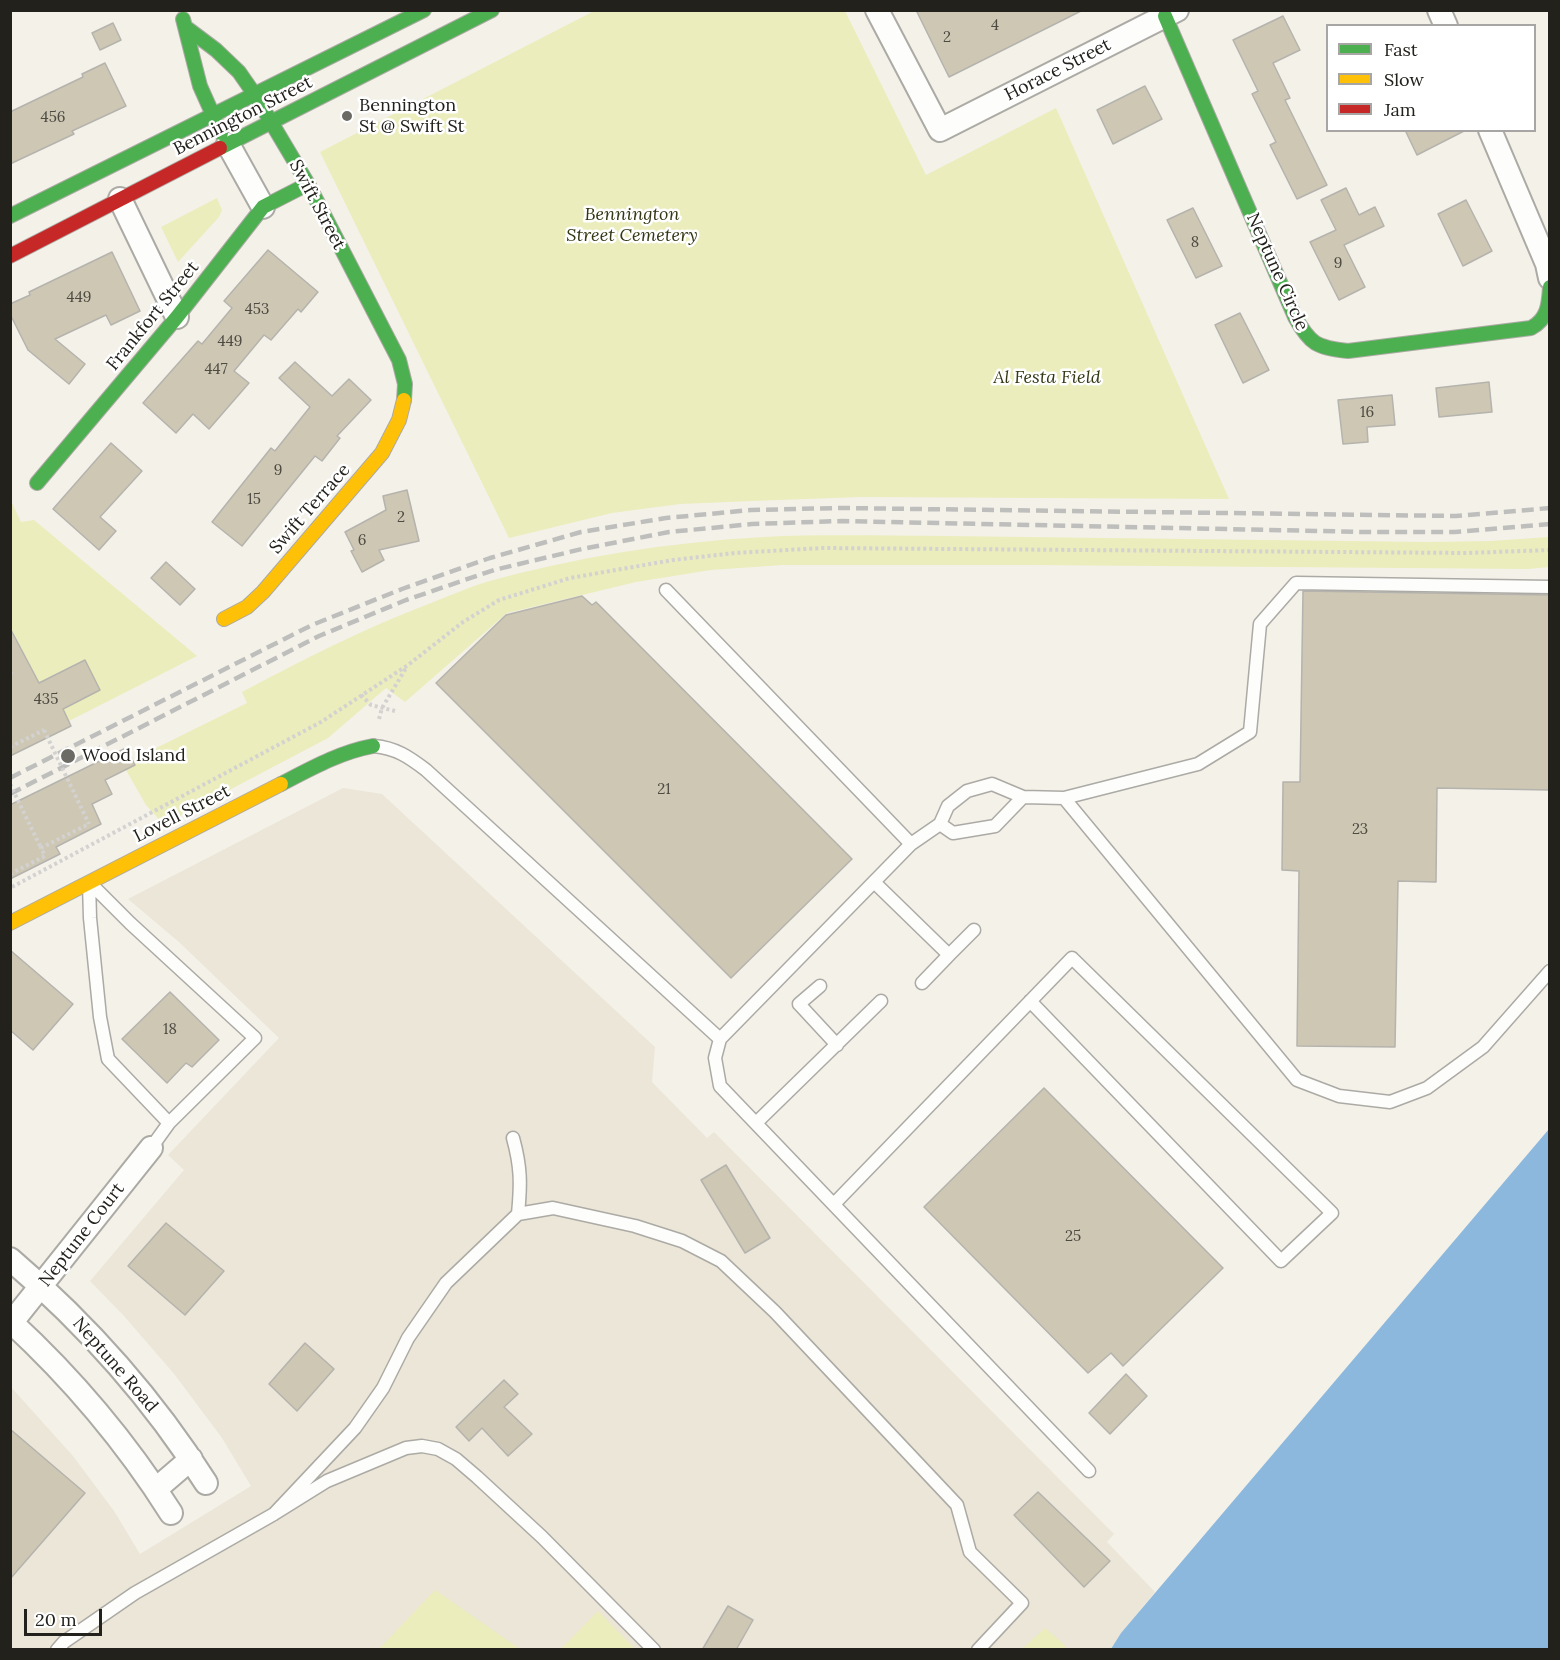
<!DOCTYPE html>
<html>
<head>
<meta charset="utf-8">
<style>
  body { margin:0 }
  #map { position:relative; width:1560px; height:1660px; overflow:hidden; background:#f4f1e9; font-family:Lora,serif }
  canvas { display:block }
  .frame { position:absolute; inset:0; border:12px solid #22211c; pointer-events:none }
  .legend { position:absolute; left:1326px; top:24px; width:210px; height:108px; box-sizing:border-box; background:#fff; border:2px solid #a7a6a4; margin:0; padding:8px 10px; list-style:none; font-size:18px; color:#22211c }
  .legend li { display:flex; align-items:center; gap:12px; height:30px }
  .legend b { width:30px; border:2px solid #a7a6a4 }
  .scale { position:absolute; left:24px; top:1609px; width:78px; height:27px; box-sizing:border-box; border:3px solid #22211c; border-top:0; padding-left:8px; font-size:18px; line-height:21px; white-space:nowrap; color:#22211c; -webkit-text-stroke:4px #fff; paint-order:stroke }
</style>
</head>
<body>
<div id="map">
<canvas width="1560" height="1660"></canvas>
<div class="frame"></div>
<ul class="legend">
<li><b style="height:8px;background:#4caf50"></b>Fast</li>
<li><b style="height:8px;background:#ffc107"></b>Slow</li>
<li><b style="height:8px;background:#c62828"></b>Jam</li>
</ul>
<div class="scale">20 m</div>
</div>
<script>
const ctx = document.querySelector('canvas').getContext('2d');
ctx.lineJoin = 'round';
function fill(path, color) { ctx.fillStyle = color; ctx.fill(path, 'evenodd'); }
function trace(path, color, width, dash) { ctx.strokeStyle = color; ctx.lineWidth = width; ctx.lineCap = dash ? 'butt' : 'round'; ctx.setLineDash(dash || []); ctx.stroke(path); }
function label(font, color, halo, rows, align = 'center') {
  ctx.font = font + ' Lora,serif'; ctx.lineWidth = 5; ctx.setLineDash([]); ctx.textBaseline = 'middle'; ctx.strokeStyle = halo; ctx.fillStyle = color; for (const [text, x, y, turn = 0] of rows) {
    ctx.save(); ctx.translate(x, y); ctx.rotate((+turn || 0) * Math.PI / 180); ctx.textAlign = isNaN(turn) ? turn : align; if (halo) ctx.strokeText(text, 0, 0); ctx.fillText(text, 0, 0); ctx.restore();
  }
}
const built = new Path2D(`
  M 343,788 L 382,794 L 655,1047 L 652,1082 L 707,1138 L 714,1132 L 1114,1534 L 1107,1542 L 1155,1592 L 1121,1633 L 1111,1650 L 11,1649 L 10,1386 L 73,1456 L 114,1511 L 140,1554 L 251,1486 L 222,1438 L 175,1375 L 124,1316 L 90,1281 L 184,1170 L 168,1155 L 279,1038 L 179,942 L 128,899 Z`);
const green = new Path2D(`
  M 594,11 L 845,11 L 926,175 L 1056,108 L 1229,499 L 860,497 L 752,501 L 680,504 L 612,513 L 509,538 L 320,152 Z
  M 217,198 L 222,210 L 219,217 L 178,262 L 161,227 Z
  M 10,499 L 21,522 L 34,520 L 197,656 L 69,721 L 62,709 L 100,690 L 85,660 L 39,683 L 11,628 Z
  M 946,536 L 1427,542 L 1491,541 L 1549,537 L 1549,567 L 1528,569 L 1029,565 L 783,565 L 711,570 L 636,582 L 507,613 L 405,702 L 386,688 L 328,738 L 161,826 L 157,817 L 146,805 L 126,770 L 132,760 L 247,703 L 242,692 C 304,659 365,628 431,603 C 449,596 467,588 486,582 C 576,557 670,542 764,537 C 824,534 886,536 946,536 Z
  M 435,1590 L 520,1649 L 379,1649 Z
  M 598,1611 L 635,1649 L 561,1649 Z
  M 1045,1628 L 1066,1646 L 1064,1649 L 1022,1649 Z`);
const water = new Path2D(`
  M 1549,1129 L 1549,1649 L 1111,1649 L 1121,1633 Z`);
const building = new Path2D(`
  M 916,10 L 1083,10 L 949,77 Z
  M 1283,16 L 1300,50 L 1273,63 L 1290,98 L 1285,100 L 1327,185 L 1297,199 L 1270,145 L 1276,142 L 1252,94 L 1258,91 L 1233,40 Z
  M 113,23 L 121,40 L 100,50 L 92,33 Z
  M 105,63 L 126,106 L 72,131 L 74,134 L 10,164 L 10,112 L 83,77 L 82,74 Z
  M 1145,86 L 1162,119 L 1113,144 L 1097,110 Z
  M 1405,130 L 1466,130 L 1417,155 Z
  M 1346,188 L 1359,215 L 1375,207 L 1384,226 L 1344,245 L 1365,287 L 1339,300 L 1310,242 L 1336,230 L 1321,200 Z
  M 1466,200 L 1492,251 L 1463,266 L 1438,214 Z
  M 1193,208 L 1222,266 L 1196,278 L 1167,220 Z
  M 268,250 L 318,292 L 301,312 L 298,309 L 271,340 L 264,335 L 234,371 L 249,383 L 209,429 L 193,414 L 176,433 L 143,403 L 198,341 L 202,344 L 232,308 L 224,301 Z
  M 112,252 L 140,311 L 111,325 L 106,315 L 55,339 L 85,364 L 69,384 L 28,350 L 10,314 L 10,304 L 30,295 L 29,292 Z
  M 1240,313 L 1269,370 L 1243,383 L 1215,325 Z
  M 295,362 L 332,396 L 349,379 L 371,400 L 337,436 L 340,438 L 322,461 L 315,456 L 242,546 L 212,522 L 271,448 L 275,451 L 310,407 L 279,378 Z
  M 1489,382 L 1492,412 L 1439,417 L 1436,388 Z
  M 1392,395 L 1395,425 L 1367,427 L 1368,442 L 1343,444 L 1338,400 Z
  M 111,443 L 142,471 L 100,517 L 116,531 L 99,550 L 53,509 Z
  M 407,490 L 419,541 L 379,550 L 384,560 L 362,572 L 351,551 L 354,550 L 345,532 L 386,510 L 383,496 Z
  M 166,562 L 195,589 L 180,605 L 151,578 Z
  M 1303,591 L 1550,595 L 1550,790 L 1437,788 L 1436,882 L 1398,881 L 1395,1047 L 1297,1046 L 1299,871 L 1282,870 L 1283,782 L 1300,782 Z
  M 582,596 L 592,605 L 596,602 L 852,859 L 731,978 L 436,683 L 506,615 Z
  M 10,628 L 39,683 L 85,660 L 100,690 L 63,709 L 71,726 L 10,756 Z
  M 126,748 L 135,765 L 105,780 L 112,794 L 92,804 L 101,824 L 56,847 L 60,854 L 10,879 L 10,805 Z
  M 10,950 L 73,1004 L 33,1050 L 10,1030 Z
  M 170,992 L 219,1040 L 192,1067 L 186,1063 L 167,1083 L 122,1039 Z
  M 1044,1088 L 1223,1268 L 1123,1366 L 1111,1353 L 1088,1373 L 924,1207 Z
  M 726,1165 L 770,1238 L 745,1253 L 701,1180 Z
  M 166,1223 L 224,1271 L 185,1315 L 128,1266 Z
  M 305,1343 L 334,1369 L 297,1411 L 269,1384 Z
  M 1126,1374 L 1147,1396 L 1110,1434 L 1089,1413 Z
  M 504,1380 L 518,1394 L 504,1407 L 532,1434 L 508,1456 L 482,1428 L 469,1441 L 456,1427 Z
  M 10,1429 L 85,1493 L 10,1579 Z
  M 1038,1492 L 1110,1561 L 1084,1587 L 1014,1515 Z
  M 728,1606 L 753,1620 L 736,1650 L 702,1650 Z`);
const path = new Path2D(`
  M 10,674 L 14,670
  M 361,695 L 371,705 L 395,711
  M 379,719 L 382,708 L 406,668
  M 10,747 L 44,730
  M 10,874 L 45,856 L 41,848 L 89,824
  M 12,887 L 321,722 L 408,665 L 463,622 L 499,600 L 570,578 L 673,560 L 735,553 L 822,548 L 1466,553 L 1550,550`);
const lane = new Path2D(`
  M 666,590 L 911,844
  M 374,746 C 396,748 409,757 426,770 L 720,1039
  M 1064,798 L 1297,1080 L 1339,1096 L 1390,1102 L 1427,1088 L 1483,1047 L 1550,971
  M 940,824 L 953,833 L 995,826 L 1023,797
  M 874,882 L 949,955 L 922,983
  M 89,883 L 90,918 L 100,1017 L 108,1059 L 169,1123
  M 91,884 L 130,923 L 255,1038 L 169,1123 L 151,1148
  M 949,955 L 974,930
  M 820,986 L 799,1004 L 837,1045
  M 756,1123 L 881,1001
  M 513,1138 C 521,1167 521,1184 518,1214
  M 834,1204 L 1072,958 L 1332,1213 L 1281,1261 L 1030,1001
  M 1089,1471 L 720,1086 L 715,1058 L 720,1039 L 911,844 L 940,824 L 948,806 L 967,791 L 992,784 L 1023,797 L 1064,798 L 1198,764 L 1250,732 L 1260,624 L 1296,583 L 1550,587
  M 274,1514 L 355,1428 L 383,1388 L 408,1338 L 446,1283 L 518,1214 L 553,1208 L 635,1226 L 682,1241 L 721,1261 L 775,1312 L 957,1505 L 970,1552 L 1022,1603 L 978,1650
  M 57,1650 L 64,1642 L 135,1593 L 274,1514 L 327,1481 L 406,1448 L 422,1446 L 438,1449 L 456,1459 L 477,1477 L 542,1537 L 654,1650`);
const street = new Path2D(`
  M 877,10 L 940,130 L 1177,10
  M 1439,10 L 1446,26
  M 1490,130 L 1547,264 L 1550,278
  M 228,144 L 263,207
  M 120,199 L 177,317
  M 10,1259 C 86,1324 153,1399 206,1483
  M 10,1321 C 72,1378 126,1442 171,1513
  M 12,1322 L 151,1148
  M 156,1489 L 191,1459`);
const fast = new Path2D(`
  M 1165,16 L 1295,317 C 1310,344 1317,348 1348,351 L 1531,328 C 1548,319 1549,304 1550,287
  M 183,19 L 200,86 L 221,133
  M 188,29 L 216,50 L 239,72 L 255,95 L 308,184 L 399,360 L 405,384 L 404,400
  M 220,148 L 492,10
  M 10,216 L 424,10
  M 37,483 L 177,317 L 263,207 L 308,184
  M 281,784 C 310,769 340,752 373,746`);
const slow = new Path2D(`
  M 224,619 L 247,607 L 263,592 L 382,453 L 399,420 L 404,400
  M 10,923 L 281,784`);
const jam = new Path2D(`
  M 10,256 L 220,148`);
const rail = new Path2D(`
  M 10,778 L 312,625 L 402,589 L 490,558 L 581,532 L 666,518 L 751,510 L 841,508 L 1456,516 L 1550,508
  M 10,794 L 319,636 L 406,600 L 494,570 L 582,549 L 669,532 L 752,524 L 842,521 L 1365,532 L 1455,532 L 1550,524`);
const pathBridge = new Path2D(`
  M 44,730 L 89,824
  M 10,784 L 41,848`);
const markers = [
  [347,116,6,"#6c6a64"],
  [68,756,8,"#6c6a64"]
];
const numberNames = [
  ["4",995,26],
  ["2",947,38],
  ["456",53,118],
  ["8",1195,243],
  ["9",1338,264],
  ["449",79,298],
  ["453",257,310],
  ["449",230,342],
  ["447",216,370],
  ["16",1367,413],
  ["9",278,471],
  ["15",254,500],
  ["2",401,518],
  ["6",362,541],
  ["435",46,700],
  ["21",664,790],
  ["23",1360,830],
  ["18",170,1030],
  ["25",1073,1237]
];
const streetNames = [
  ["Horace Street",1058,70,-27],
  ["Bennington Street",243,116,-27],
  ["Swift Street",317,205,62],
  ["Neptune Circle",1277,272,66],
  ["Frankfort Street",153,316,-51],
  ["Swift Terrace",310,509,-49],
  ["Lovell Street",182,814,-27],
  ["Neptune Court",82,1235,-52],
  ["Neptune Road",115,1365,49]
];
const poiNames = [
  ["Bennington",359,106],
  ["St @ Swift St",359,127],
  ["Wood Island",82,756]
];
const parkNames = [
  ["Bennington",632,215],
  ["Street Cemetery",632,236],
  ["Al Festa Field",1047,378]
];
fill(built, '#ebe6d7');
fill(green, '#ebedbc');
fill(water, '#8cb8dd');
fill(building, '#cdc7b4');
trace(building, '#b5b3ad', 1.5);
trace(lane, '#acaaa4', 15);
trace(street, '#acaaa4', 26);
trace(fast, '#acaaa4', 16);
trace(slow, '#acaaa4', 16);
trace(jam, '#acaaa4', 16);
trace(path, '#d3d2d0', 4, [3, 3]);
trace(lane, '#fdfdfc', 12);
trace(street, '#fdfdfc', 22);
trace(fast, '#4caf50', 14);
trace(slow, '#ffc107', 14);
trace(jam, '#c62828', 14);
trace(rail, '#bebebc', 4.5, [12, 6]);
trace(pathBridge, '#d3d2d0', 4, [3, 3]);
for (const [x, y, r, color] of markers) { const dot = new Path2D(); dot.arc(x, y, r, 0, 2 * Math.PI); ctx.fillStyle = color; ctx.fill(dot); trace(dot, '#fff', 2); }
label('15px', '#4d4a42', null, numberNames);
label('18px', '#22211c', '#fff', streetNames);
label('18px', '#22211c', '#fff', poiNames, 'left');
label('italic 18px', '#343713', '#fff', parkNames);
</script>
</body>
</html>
